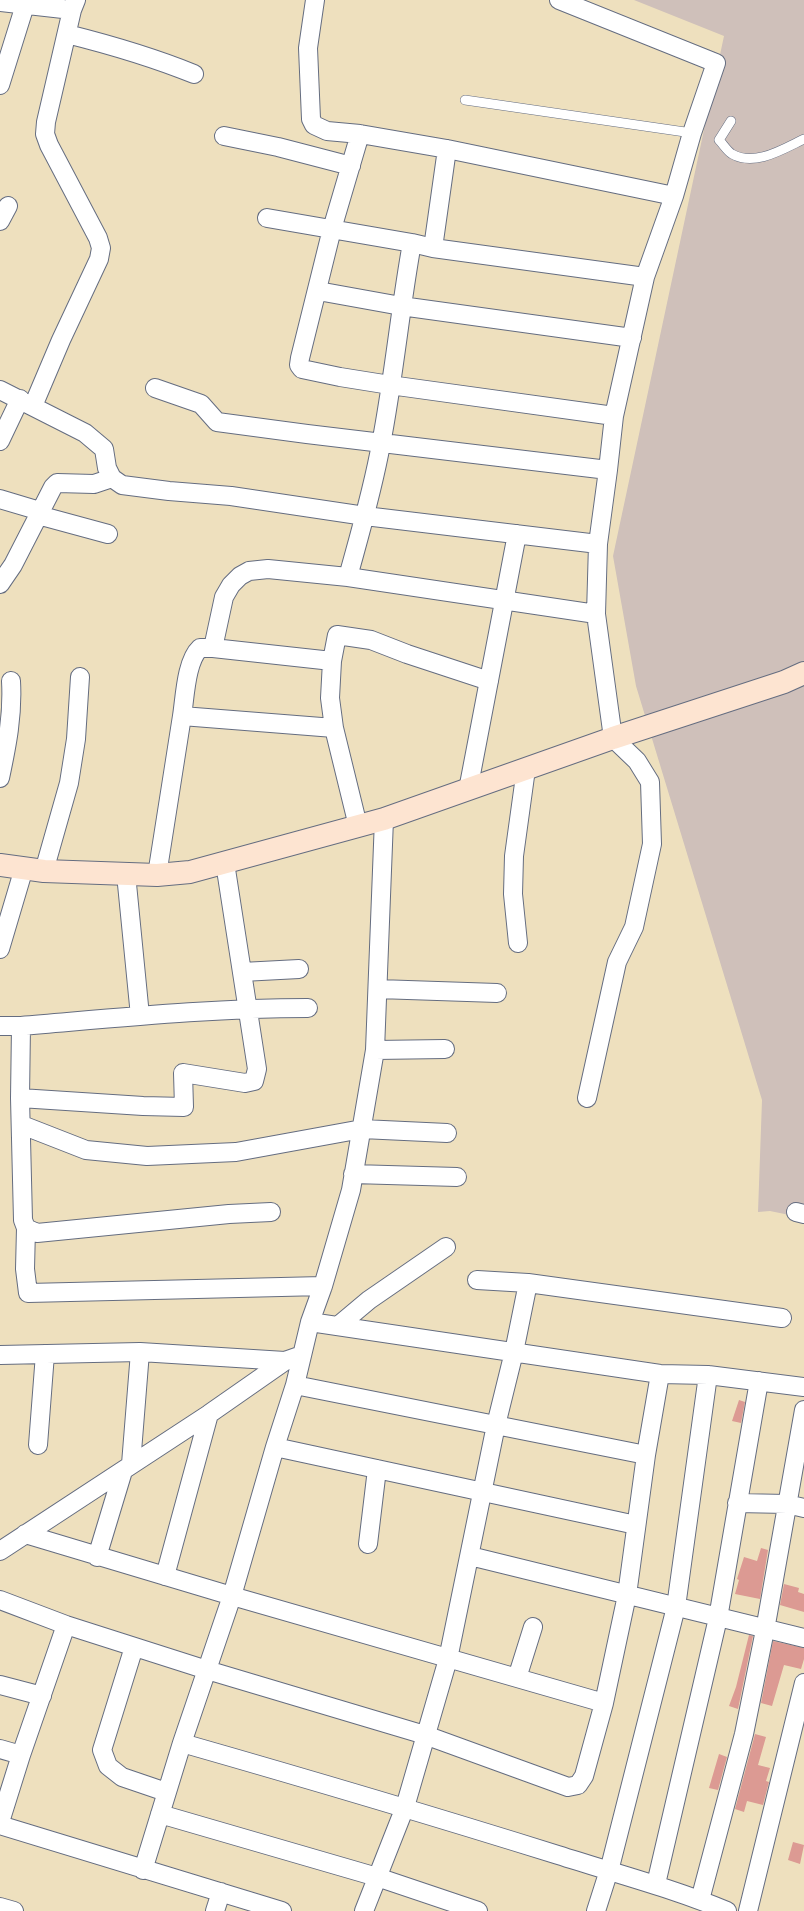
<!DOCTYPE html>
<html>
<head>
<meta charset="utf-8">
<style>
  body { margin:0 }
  canvas { display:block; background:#eee0be }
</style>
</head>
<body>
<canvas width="804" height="1911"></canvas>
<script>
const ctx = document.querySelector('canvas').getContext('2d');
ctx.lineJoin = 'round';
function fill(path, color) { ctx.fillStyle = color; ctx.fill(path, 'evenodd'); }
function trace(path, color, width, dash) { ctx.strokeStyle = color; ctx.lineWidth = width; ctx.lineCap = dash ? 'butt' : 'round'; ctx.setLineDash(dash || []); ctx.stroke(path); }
const industrial = new Path2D(`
  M 634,0 L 804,0 L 804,1218 L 770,1211 L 758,1212 L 762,1100 L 636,686 L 613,556 L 724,36 Z`);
const building = new Path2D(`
  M 739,1400 L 745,1402 L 741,1423 L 732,1421 Z
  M 761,1548 L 768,1550 L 760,1599 L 735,1594 L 739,1580 L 737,1579 L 744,1557 L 757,1561 Z
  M 784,1584 L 799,1588 L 798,1592 L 804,1594 L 804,1612 L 780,1605 Z
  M 749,1635 L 753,1636 L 738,1709 L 729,1706 L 736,1687 Z
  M 773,1641 L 804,1648 L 804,1659 L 801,1669 L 784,1665 L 772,1706 L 761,1703 Z
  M 755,1734 L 766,1737 L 758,1765 L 770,1768 L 766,1781 L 769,1782 L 763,1805 L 747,1801 L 744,1812 L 735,1809 Z
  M 719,1754 L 727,1757 L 718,1790 L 709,1788 Z
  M 793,1842 L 804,1845 L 800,1864 L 788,1860 Z`);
const lane = new Path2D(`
  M 465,100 L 692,133
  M 731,121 L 719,140 C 723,144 727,151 732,154 C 755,167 783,149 804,139`);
const street = new Path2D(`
  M 315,0 L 308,48 L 311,119 L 314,125 L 327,131 L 360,134 L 447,149 L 674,196
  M 559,0 L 716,63 L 692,133 L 674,196 L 645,277 L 614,416 L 608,470 L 598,544 L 596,614 L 613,738 L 637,761 L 650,782 L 652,844 L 634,927 L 617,962 L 587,1098
  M 0,2 L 72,10
  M 67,34 C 111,45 152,57 194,74
  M 0,85 L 25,5
  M 360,134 L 332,229 L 300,358 L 299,365 L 302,369 L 340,377 L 390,385 L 614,416
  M 224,136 L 278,147 L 351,166
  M 267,218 L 412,243 L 433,248 L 645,277
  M 0,221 L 8,206
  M 433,248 L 447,149
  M 318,291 L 401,306 L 632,338
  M 155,388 L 201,404 L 217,422 L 307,434 L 608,470
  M 0,390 L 85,433 L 104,449 L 107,468 L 112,478 L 122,485 L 169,491 L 231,496 L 365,516 L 598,544
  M 33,406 L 61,340 L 99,259 L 101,248 L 98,238 L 49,145 L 45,134 L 46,122 L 72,10 L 76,0
  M 0,441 L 20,399
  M 0,499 L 40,511
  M 38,515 L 108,534
  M 348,577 C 360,533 373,489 381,444 C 394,377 400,309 412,243
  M 0,584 L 13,565 L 53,487 L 57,483 L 94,484 L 112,478
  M 213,648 L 224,597 L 231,585 L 240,576 L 249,571 L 268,569 L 348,577 L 596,614
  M 332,661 L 337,635 L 371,640 L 407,654 L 489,681
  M 182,716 C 185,697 186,661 200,648 L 213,648 L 332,661 L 330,698 L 334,728
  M 0,778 C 7,745 13,715 11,681
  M 468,790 L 517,534
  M 44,871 L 69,783 L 76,739 L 80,677
  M 126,874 L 140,1016
  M 157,875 L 182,716 L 334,728 L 358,826
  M 518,943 L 513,894 L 514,856 L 526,769
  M 0,949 L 24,868
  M 242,972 L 299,969
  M 378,989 L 497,993
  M 0,1026 L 21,1026 C 117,1018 212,1008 308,1008
  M 21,1026 L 20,1098 L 23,1220 L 26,1228 L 37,1233 L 229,1214 L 271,1212
  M 375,1050 L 445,1049
  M 20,1098 L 143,1106 L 184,1107 L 183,1073 L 245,1083 L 254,1081 L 257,1069 L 225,863
  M 22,1125 L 86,1150 L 147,1156 L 236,1152 L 362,1129 L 447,1133
  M 353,1174 L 457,1177
  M 796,1212 L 804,1214
  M 26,1228 L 25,1269 L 28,1293 L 323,1286
  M 477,1280 L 528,1283 L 782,1318
  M 310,1322 L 660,1374 L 708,1375 L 804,1387
  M 338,1326 L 369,1300 L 446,1247
  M 0,1355 L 140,1352
  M 295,1385 L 646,1455
  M 38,1445 L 45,1354
  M 275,1447 L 636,1525
  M 131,1464 L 140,1352 L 285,1361
  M 737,1503 L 787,1504 L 804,1508
  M 25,1534 L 232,1596 L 604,1703
  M 368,1544 L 377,1469
  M 0,1551 L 209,1414 L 285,1361 L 302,1355
  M 470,1556 L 804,1638
  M 97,1557 L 123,1471
  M 165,1576 L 209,1414
  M 0,1600 L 66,1625 L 207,1670 L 425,1735 L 568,1787 L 578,1785 L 584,1776 L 604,1703 L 627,1595 L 646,1455 L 660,1374
  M 134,1647 L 102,1750 L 108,1766 L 122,1777 L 166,1792
  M 517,1678 L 533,1627
  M 0,1685 L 42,1696
  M 182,1743 C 308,1779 433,1816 558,1855 C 614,1873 672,1888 727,1911
  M 0,1749 L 21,1755
  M 160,1814 L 377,1877 L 478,1911
  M 0,1822 L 21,1755 L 66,1625
  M 0,1825 L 282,1911
  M 143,1870 L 182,1743 L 232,1596 L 275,1447 L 295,1385 L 310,1322 L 323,1286 L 351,1190 L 375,1050 L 384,819
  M 656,1884 L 718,1618 L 759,1381
  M 700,1900 L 744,1734 L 765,1630 L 804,1410
  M 0,1907 L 14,1911
  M 215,1911 L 221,1892
  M 364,1911 L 405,1807 L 448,1659 L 496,1425 L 514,1352 L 528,1283
  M 596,1911 L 610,1867 L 676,1607 L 708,1375
  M 748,1911 L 804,1683`);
const secondary = new Path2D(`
  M 0,865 L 44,871 L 157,875 L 190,872 L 384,819 L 613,738 L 784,682 L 804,673`);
fill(industrial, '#cfc0ba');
fill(building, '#dc9a93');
trace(lane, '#656d80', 10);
trace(street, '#656d80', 20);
trace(secondary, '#656d80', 24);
trace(lane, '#fff', 9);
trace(street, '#fff', 18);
trace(secondary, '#fde4d1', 22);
</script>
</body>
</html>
